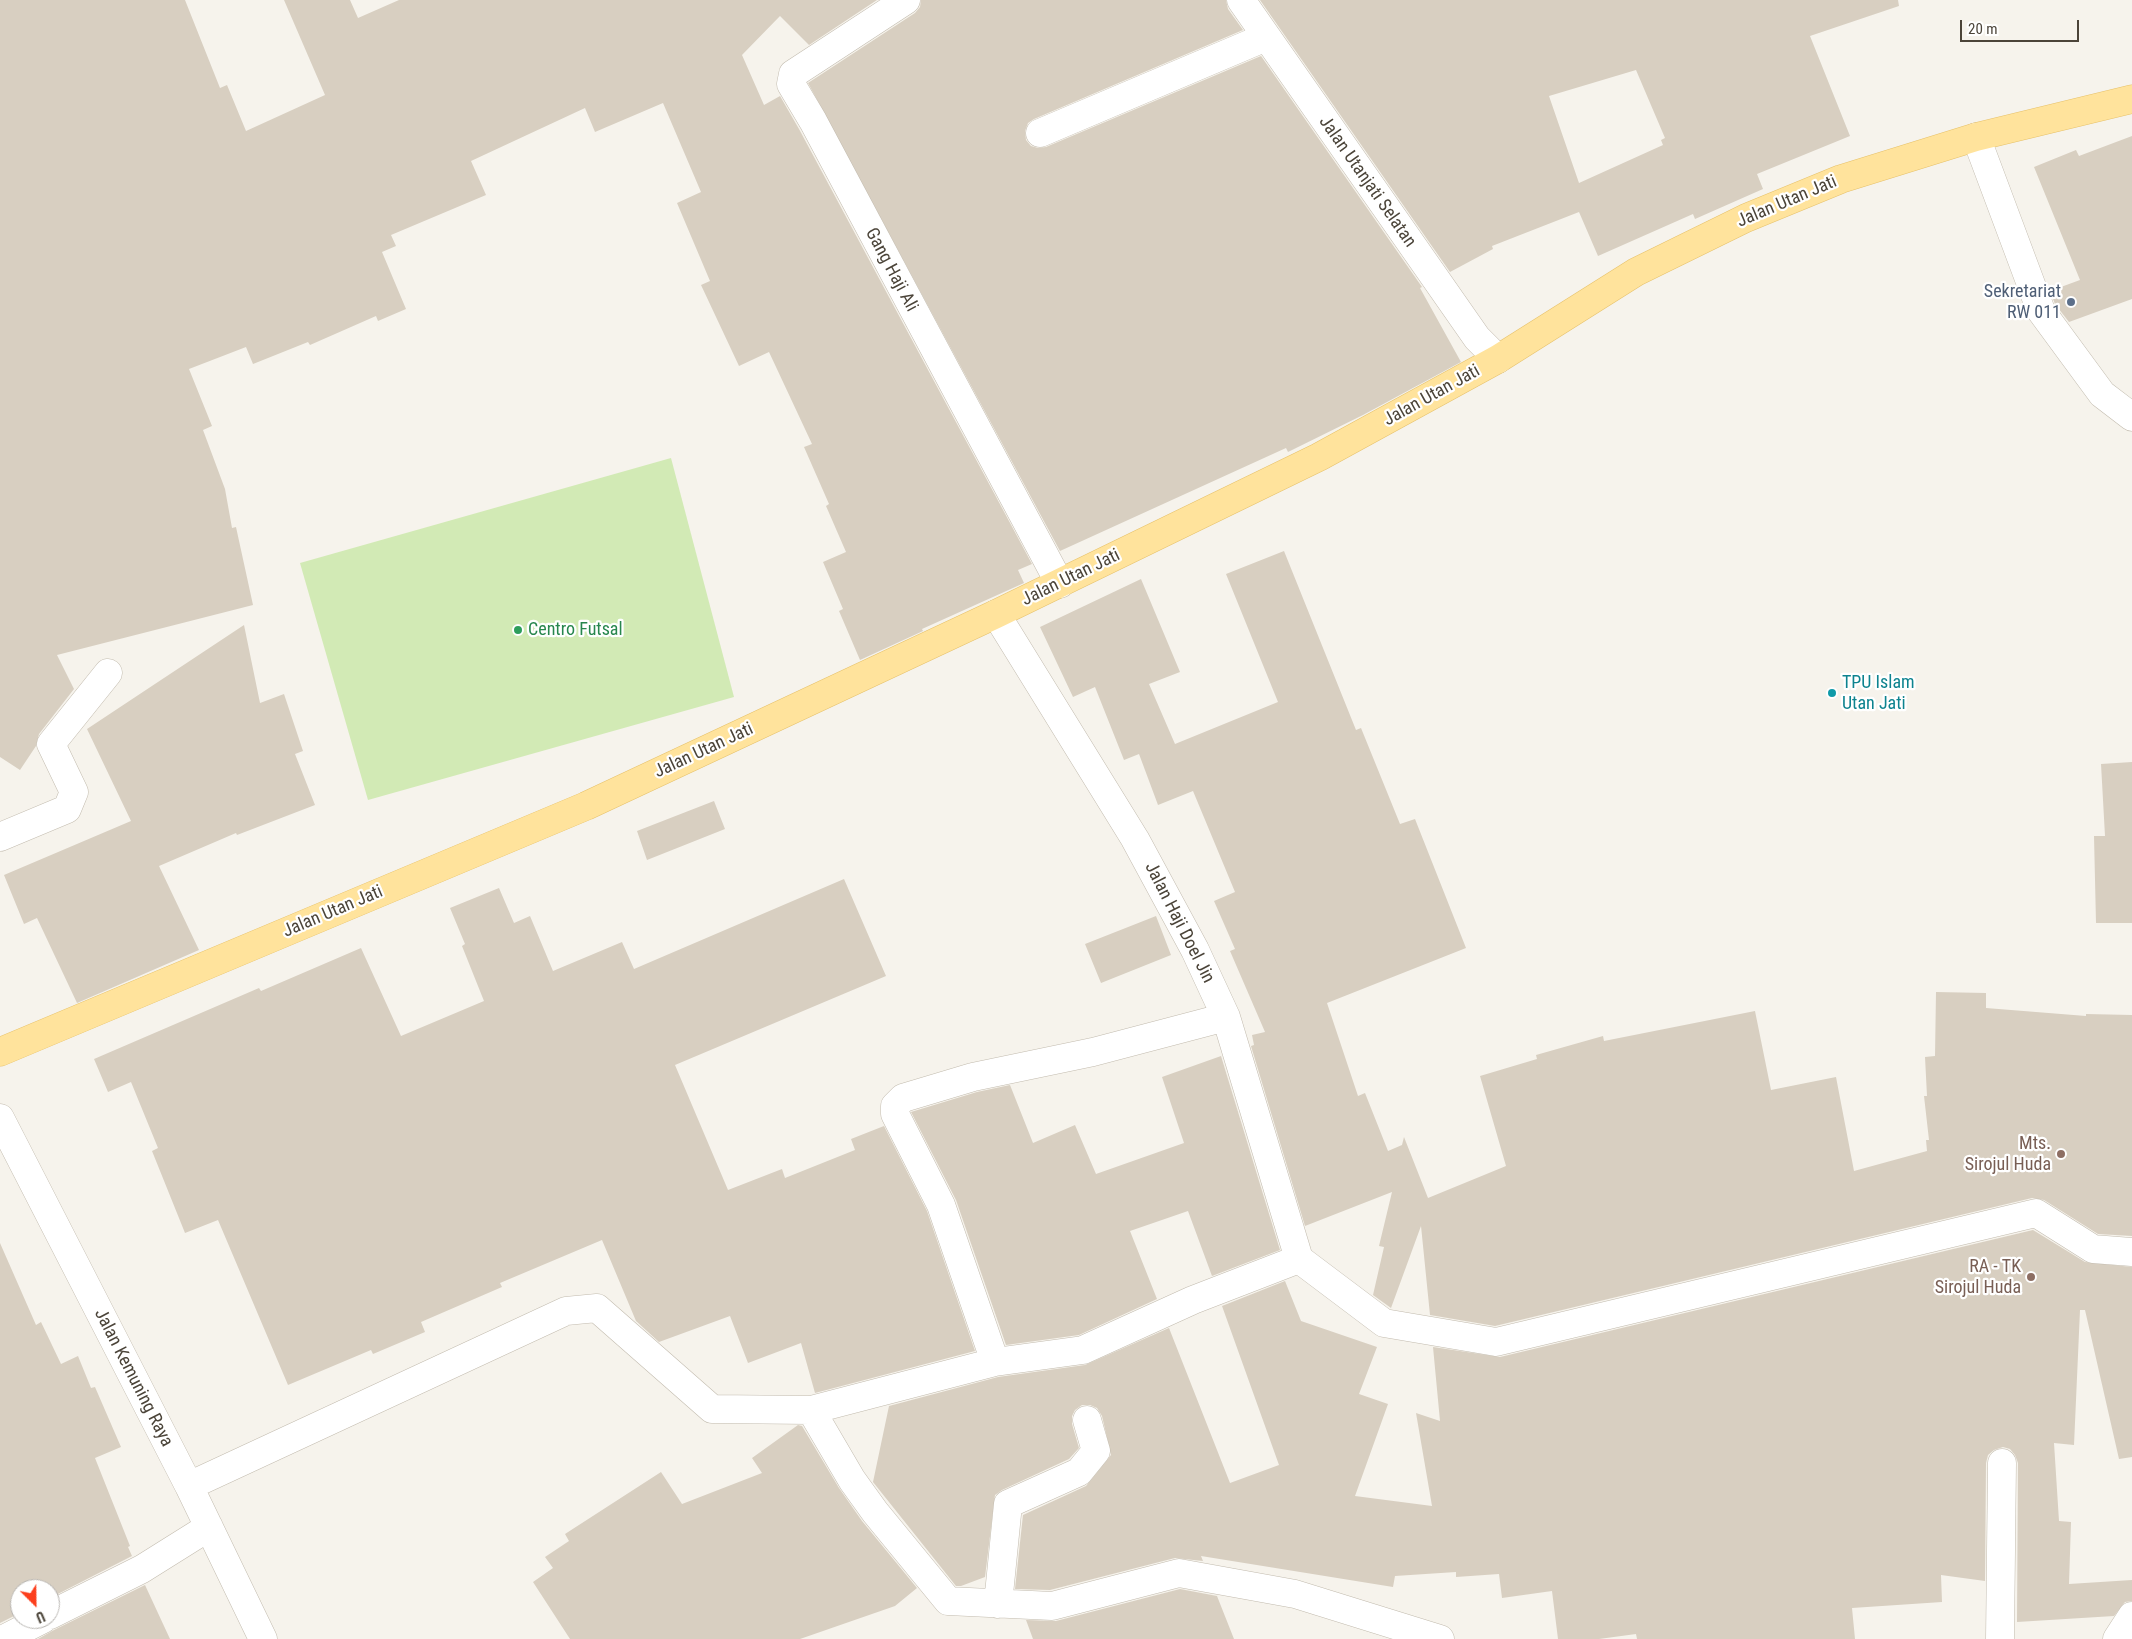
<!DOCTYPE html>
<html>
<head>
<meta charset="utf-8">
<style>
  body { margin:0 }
  #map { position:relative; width:2132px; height:1639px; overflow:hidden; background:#f6f3ec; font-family:"Roboto Condensed",sans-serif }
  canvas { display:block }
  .north { position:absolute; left:10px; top:1579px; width:50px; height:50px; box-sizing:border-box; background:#fff; border:1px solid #b7b4b0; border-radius:50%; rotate:157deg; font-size:14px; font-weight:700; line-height:20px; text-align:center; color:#4b4439 }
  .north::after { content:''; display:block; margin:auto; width:18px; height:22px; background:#fc3f1d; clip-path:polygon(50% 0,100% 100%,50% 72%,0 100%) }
  .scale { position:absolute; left:1960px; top:20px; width:119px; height:22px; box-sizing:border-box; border:2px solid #4b4439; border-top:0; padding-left:6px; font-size:15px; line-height:18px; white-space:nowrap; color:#4b4439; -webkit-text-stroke:4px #fff; paint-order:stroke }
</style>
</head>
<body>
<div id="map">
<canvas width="2132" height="1639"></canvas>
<div class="north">U</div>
<div class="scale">20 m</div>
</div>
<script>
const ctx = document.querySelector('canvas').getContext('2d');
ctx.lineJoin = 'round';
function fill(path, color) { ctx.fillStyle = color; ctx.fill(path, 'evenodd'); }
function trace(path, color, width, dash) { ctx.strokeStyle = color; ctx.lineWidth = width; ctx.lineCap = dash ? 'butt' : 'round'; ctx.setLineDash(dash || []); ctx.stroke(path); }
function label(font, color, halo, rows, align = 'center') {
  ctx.font = font + ' "Roboto Condensed",sans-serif'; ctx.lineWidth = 4.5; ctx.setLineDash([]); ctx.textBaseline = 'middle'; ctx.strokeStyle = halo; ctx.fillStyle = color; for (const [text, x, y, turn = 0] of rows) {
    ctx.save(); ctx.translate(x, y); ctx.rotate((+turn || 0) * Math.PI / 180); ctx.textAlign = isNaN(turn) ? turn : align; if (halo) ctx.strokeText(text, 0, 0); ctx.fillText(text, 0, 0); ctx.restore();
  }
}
const green = new Path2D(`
  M 671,458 L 734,697 L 368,800 L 300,563 Z`);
const building = new Path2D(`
  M 0,0 L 185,0 L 220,88 L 227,85 L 246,131 L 325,95 L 284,0 L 350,0 L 358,18 L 399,0 L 877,0 L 809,45 L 780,16 L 742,55 L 764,105 L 780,96 L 799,129 L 1032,564 L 1018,570 L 1024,583 L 922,629 L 923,631 L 860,660 L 839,611 L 843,609 L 823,562 L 846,552 L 826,506 L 829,504 L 804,447 L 812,444 L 769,352 L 739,366 L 701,285 L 710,281 L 677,203 L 701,192 L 663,103 L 595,132 L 585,108 L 471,161 L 486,195 L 391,235 L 396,246 L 382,252 L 406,309 L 378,321 L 376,316 L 310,345 L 308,342 L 253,364 L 246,347 L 189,369 L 212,426 L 203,430 L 225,489 L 232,528 L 236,527 L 253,605 L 57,655 L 74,689 L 39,734 L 36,746 L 20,770 L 0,757 Z
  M 921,0 L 1226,0 L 1228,9 L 1243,30 L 1034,119 L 1028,123 L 1025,131 L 1026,140 L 1031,146 L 1038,148 L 1046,147 L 1261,56 L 1422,287 L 1420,288 L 1461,362 L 1363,415 L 1288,452 L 1286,448 L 1060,551 L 808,83 L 915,13 L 920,7 Z
  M 1260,0 L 1898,0 L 1899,6 L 1810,36 L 1850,136 L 1757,174 L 1763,189 L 1695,219 L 1693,214 L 1598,256 L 1579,212 L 1492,246 L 1493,249 L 1450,272 ZM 1636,70 L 1665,138 L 1661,140 L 1663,145 L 1579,183 L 1549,96 Z
  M 2132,136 L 2132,299 L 2069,322 L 2055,304 L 2050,291 L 2080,280 L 2034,167 L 2076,150 L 2079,156 Z
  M 1284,551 L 1356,730 L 1361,728 L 1400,824 L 1415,819 L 1466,948 L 1327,1003 L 1358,1096 L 1365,1093 L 1388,1151 L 1402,1145 L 1404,1137 L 1428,1198 L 1506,1166 L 1480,1076 L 1537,1059 L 1536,1055 L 1603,1036 L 1604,1041 L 1755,1011 L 1771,1090 L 1836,1077 L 1854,1171 L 1927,1151 L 1926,1140 L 1929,1140 L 1924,1096 L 1927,1096 L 1925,1057 L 1935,1056 L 1936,992 L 1986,993 L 1986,1008 L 2086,1016 L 2086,1014 L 2132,1015 L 2132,1236 L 2098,1234 L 2044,1200 L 2032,1198 L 1495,1326 L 1430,1315 L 1421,1226 L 1391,1308 L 1373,1295 L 1384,1247 L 1379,1246 L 1392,1192 L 1305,1226 L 1251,1046 L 1254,1045 L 1252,1035 L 1265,1032 L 1230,951 L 1235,949 L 1214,901 L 1235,892 L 1193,791 L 1158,805 L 1139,754 L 1124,760 L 1095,687 L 1073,697 L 1040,627 L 1141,579 L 1180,672 L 1149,684 L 1175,744 L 1278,702 L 1226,574 Z
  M 244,625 L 260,703 L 284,694 L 303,751 L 295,754 L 315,805 L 237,835 L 236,833 L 159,866 L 199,950 L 77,1003 L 37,918 L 24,924 L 4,875 L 131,821 L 87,729 Z
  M 2132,762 L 2132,923 L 2096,923 L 2094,836 L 2105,836 L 2101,764 Z
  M 714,801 L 725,829 L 647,860 L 637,831 Z
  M 844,879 L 886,976 L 675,1065 L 728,1190 L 782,1169 L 785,1178 L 855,1150 L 851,1139 L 884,1126 L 927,1211 L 975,1351 L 815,1393 L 801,1343 L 748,1363 L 730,1316 L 659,1342 L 636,1321 L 602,1240 L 500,1283 L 502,1287 L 421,1322 L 425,1332 L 373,1354 L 371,1350 L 288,1385 L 218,1220 L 185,1233 L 152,1151 L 158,1148 L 131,1082 L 108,1092 L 94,1059 L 259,988 L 261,991 L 361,948 L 401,1036 L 484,1001 L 462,946 L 465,944 L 450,908 L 499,888 L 514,923 L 530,916 L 553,971 L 622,942 L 634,969 Z
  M 1156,916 L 1171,955 L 1101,983 L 1085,944 Z
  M 1221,1056 L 1280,1250 L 1212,1276 L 1188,1211 L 1130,1231 L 1157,1299 L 1079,1335 L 1006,1345 L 956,1200 L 911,1112 L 977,1092 L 1010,1085 L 1033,1143 L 1075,1125 L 1096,1174 L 1184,1143 L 1162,1077 Z
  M 2033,1230 L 2085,1262 L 2132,1267 L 2132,1457 L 2119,1459 L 2085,1310 L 2080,1310 L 2074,1445 L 2054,1443 L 2059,1521 L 2071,1522 L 2069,1584 L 2132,1580 L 2132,1601 L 2125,1602 L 2114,1616 L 2017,1622 L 2018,1463 L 2015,1455 L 2010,1449 L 2003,1447 L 1994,1450 L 1988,1455 L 1986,1463 L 1985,1581 L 1941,1575 L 1942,1602 L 1852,1608 L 1855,1639 L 1637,1639 L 1636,1634 L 1599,1639 L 1558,1639 L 1552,1591 L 1502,1598 L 1499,1574 L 1456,1577 L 1456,1572 L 1395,1576 L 1393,1587 L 1201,1556 L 1203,1561 L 1175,1558 L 1050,1590 L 1015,1589 L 1023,1515 L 1086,1486 L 1111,1455 L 1102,1416 L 1097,1408 L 1090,1405 L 1082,1405 L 1075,1410 L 1072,1416 L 1072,1424 L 1079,1448 L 1069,1459 L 1002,1490 L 995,1495 L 985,1577 L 961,1586 L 956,1586 L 873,1482 L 889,1406 L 998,1377 L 1085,1365 L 1169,1328 L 1230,1483 L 1279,1465 L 1222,1306 L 1285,1281 L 1301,1321 L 1377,1347 L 1359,1394 L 1388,1404 L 1355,1496 L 1432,1506 L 1416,1413 L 1440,1421 L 1433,1347 L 1500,1357 Z
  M 0,1243 L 36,1325 L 41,1322 L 61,1364 L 78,1356 L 91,1388 L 95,1387 L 121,1447 L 95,1458 L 130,1546 L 128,1547 L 132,1556 L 50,1598 L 50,1589 L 20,1589 L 20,1613 L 0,1623 Z
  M 798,1425 L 802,1426 L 839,1488 L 862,1521 L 917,1588 L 895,1606 L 800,1639 L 570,1639 L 533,1582 L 553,1568 L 545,1557 L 569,1541 L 565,1534 L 661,1472 L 682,1504 L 762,1473 L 752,1458 Z
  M 145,1585 L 170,1639 L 38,1639 L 54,1630 Z
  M 1180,1589 L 1217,1596 L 1234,1639 L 1033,1639 L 1026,1620 L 1056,1621 Z`);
const minor = new Path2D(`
  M 906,0 L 793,74 L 791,84 L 813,121 L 1060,584
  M 1241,0 L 1477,338 L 1498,359
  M 1040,133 L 1266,37
  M 1976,137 L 2041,311 L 2102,394 L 2132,417
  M 996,614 L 1135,839 L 1195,950 L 1226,1017 L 1299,1259
  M 0,837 L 67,809 L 74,792 L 51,744 L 108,673
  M 0,1118 L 189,1486 L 263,1639
  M 1299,1259 L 1384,1323 L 1496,1342 L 2036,1213 L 2093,1249 L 2132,1252
  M 995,1362 L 941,1205 L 895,1114 L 895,1106 L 903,1098 L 973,1077 L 1093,1052 L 1226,1017
  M 811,1410 L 852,1480 L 875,1512 L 948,1601 L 1052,1606 L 1179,1573 L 1295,1594 L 1440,1639
  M 189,1486 L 566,1311 L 597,1308 L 712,1409 L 811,1410 L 995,1362 L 1083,1350 L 1193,1300 L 1299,1259
  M 998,1604 L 1008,1504 L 1079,1472 L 1096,1451 L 1087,1420
  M 50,1615 L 142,1569 L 209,1527
  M 4,1639 L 43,1619
  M 2000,1639 L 2002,1463
  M 2117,1639 L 2132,1616`);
const major = new Path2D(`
  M 0,1052 L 586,806 L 996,614 L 1319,457 L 1498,359 L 1636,272 L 1746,218 L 1841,179 L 1976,137 L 2132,99`);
const markers = [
  [2071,302,5,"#5c6f8a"],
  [518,630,5,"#2e9e5b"],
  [1832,693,5,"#0f9aa8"],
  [2061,1154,5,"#8d6e63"],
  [2031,1277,5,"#8d6e63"]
];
const streetNames = [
  ["Jalan Utanjati Selatan",1367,182,55],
  ["Jalan Utan Jati",1787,202,-23],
  ["Gang Haji Ali",891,270,62],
  ["Jalan Utan Jati",1432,396,-29],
  ["Jalan Utan Jati",1071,578,-26],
  ["Jalan Utan Jati",704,751,-25],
  ["Jalan Utan Jati",333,912,-23],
  ["Jalan Haji Doel Jin",1179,923,63],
  ["Jalan Kemuning Raya",133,1378,63]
];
const serviceNames = [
  ["Sekretariat",2061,292],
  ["RW 011",2061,313]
];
const leisureNames = [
  ["Centro Futsal",528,630]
];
const cultureNames = [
  ["TPU Islam",1842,683],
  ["Utan Jati",1842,704]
];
const educationNames = [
  ["Mts.",2051,1144],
  ["Sirojul Huda",2051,1165],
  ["RA - TK",2021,1267],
  ["Sirojul Huda",2021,1288]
];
fill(green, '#d2eab5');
fill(building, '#d8cfc1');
trace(minor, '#c2bbae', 29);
trace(major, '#e6c16a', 29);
trace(minor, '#fff', 28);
trace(major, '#ffe39c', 28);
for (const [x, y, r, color] of markers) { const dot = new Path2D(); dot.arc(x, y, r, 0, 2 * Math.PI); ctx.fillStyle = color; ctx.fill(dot); trace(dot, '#fff', 2); }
label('18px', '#4b4439', '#fff', streetNames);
label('18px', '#4e5e75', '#fff', serviceNames, 'right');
label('18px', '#27864d', '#fff', leisureNames, 'left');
label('18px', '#0d838f', '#fff', cultureNames, 'left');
label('18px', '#785e54', '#fff', educationNames, 'right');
</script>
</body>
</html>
